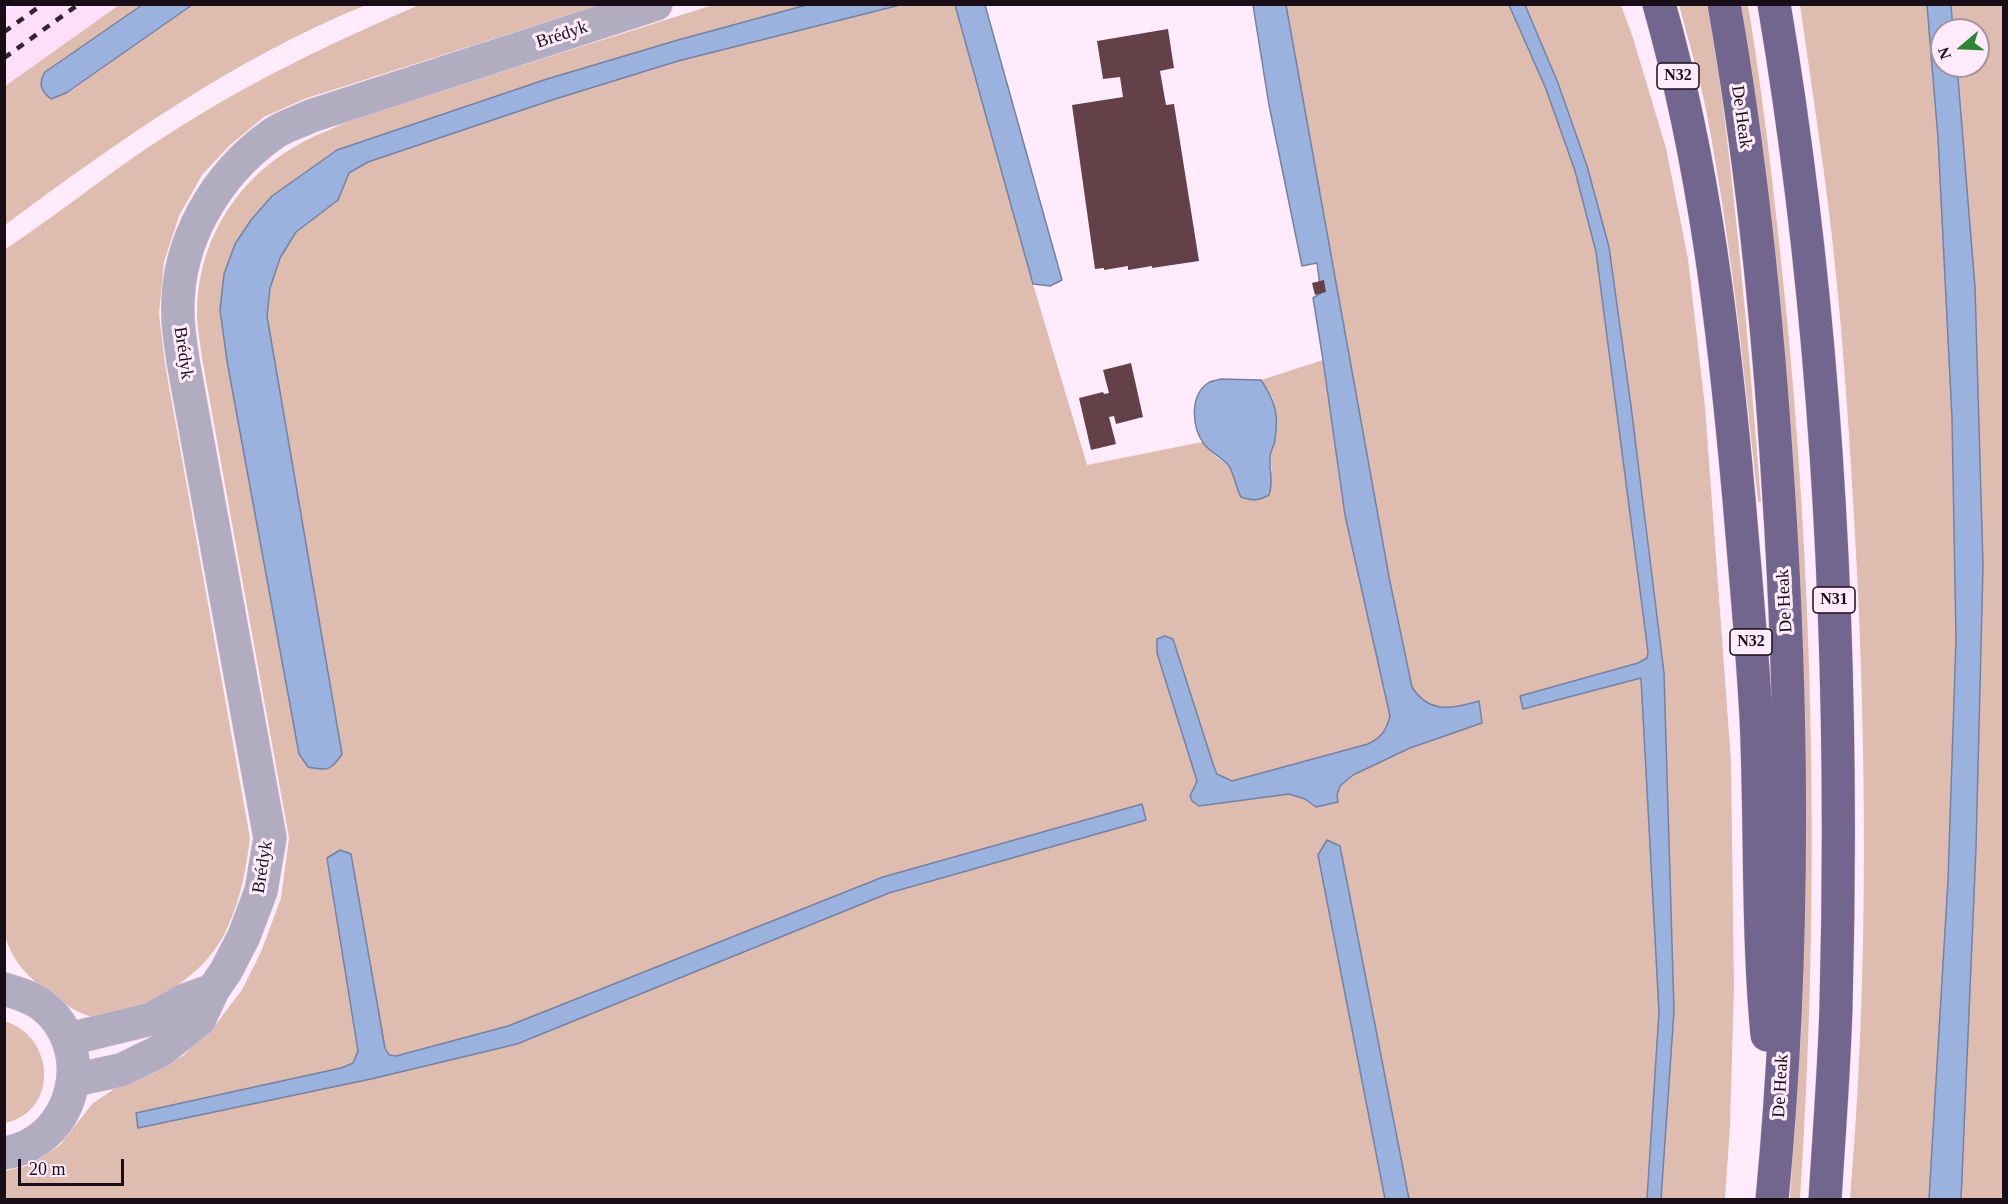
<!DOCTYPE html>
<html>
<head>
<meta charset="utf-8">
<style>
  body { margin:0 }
  #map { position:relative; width:2008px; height:1204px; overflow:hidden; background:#ffebfb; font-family:Georgia,serif }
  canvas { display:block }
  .frame { position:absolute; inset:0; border:6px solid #190e17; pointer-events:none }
  .north { position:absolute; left:1930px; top:18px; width:60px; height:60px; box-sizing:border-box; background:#ffebfb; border:2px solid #a393a0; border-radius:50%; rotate:251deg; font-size:16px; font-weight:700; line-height:24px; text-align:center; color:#190e17 }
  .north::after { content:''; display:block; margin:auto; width:21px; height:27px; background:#2e8534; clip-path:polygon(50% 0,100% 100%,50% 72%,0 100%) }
  .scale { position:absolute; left:18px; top:1159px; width:106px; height:27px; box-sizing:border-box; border:3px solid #190e17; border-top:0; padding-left:8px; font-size:18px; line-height:21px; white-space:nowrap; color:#190e17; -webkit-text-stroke:4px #ffebfb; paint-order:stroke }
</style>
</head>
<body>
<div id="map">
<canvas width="2008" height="1204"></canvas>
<div class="frame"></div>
<div class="north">N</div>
<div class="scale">20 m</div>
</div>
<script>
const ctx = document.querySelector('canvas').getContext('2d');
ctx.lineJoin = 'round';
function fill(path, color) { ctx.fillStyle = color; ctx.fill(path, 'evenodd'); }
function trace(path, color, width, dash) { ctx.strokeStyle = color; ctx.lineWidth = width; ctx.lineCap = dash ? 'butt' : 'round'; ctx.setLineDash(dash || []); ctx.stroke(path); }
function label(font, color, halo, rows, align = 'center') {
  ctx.font = font + ' Georgia,serif'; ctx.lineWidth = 6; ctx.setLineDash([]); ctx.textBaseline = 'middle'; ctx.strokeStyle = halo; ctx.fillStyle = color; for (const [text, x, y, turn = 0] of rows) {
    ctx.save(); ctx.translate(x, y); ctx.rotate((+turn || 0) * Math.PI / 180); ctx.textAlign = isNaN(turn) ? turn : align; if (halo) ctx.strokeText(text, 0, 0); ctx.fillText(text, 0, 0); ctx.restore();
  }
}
const built = new Path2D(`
  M 14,5 L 14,4 L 119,5 L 5,87 L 5,12 Z`);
const green = new Path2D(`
  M 955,4 L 1033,284 L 1087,465 L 1202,442 C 1206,446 1209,450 1213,454 C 1221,462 1229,462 1232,475 L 1272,471 L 1270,457 L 1275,441 L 1273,398 L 1261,380 L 1323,360 L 1345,515 L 1390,716 C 1386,731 1382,737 1368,744 L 1243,779 C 1230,782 1220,779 1214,767 L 1173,639 L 1197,781 L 1190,796 L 1289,794 L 1305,799 L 1337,795 C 1338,792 1338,788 1340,786 C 1354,765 1454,733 1481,723 L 1479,701 C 1452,709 1429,714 1412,687 L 1390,582 L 1286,5 L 1509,5 L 1546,89 L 1575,171 L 1596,252 L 1648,652 L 1647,658 L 1638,663 L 1520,696 L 1524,709 L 1641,677 L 1659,1012 L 1647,1199 L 1409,1199 L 1340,846 L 1318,855 L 1385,1199 L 5,1200 L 5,1171 L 26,1166 L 41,1158 L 60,1145 L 92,1104 L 114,1089 L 153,1073 L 184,1055 L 216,1024 L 242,990 L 261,952 L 281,898 L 289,838 L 202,358 C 200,343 197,327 197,313 C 197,247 231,188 286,152 C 311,136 340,125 368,114 L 713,5 L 810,5 L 678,40 L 547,79 L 337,150 L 272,196 L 251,220 L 235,244 L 224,274 L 220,310 L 227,361 L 299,754 L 308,767 L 273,359 L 267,316 L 270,288 L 280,258 L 296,232 L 338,200 L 349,173 L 367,162 L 552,100 L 678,61 L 900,5 ZM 1142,804 L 1146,820 L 889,893 L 517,1044 L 371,1079 L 138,1127 L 341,1068 L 353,1063 L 358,1052 L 382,1034 L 385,1048 L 389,1055 L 396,1056 L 508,1026 L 883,877 Z
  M 119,5 L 142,5 L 45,72 L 66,93 L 192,5 L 366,5 C 235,58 118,141 5,225 L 4,87 Z
  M 419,5 L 600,5 L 304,99 L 264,117 L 230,145 L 202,175 L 179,216 L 164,262 L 159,314 L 165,364 L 250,838 C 246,869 241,898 228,926 C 211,967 170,995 130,1010 C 122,1013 113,1019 104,1019 C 83,1017 68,1007 51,994 C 29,978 12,962 5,935 L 4,250 C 59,214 109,172 164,137 C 245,84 331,43 419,5 Z
  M 1525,5 L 1621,5 L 1633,38 L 1666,148 L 1688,259 L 1705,407 L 1731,761 L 1734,987 L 1730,1126 L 1725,1199 L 1661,1199 L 1674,1011 L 1664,673 L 1631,406 L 1609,247 L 1587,166 L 1558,83 Z
  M 1679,5 L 1709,5 C 1734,170 1748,336 1761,502 L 1758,502 C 1744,371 1731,239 1706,110 C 1699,75 1688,39 1679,5 Z
  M 1739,5 L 1748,5 C 1766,115 1778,227 1789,339 C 1815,625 1819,913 1800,1199 L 1790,1199 L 1799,1039 Z
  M 1800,5 L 1927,5 L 1938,138 L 1952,418 L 1956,639 L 1948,880 L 1929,1199 L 1850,1199 C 1867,998 1867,794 1858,592 C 1852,473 1845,355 1832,237 C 1823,159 1811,82 1800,5 Z
  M 1951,5 L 2004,5 L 2003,1200 L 1961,1199 L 1976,848 L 1983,566 L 1975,287 L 1957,66 L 1978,66 L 1978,30 L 1953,30 Z
  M 4,1021 C 56,1036 59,1112 5,1123 Z`);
const water = new Path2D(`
  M 810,4 L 900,5 L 678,61 L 552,100 L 368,162 L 349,173 L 338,200 L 296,232 L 280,258 L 270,288 L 267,316 L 342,754 C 331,771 327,771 308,767 L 299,754 L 227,361 L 220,310 L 224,274 L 235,244 L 251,220 L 272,196 L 337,150 L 547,79 L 678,40 Z
  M 142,5 L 192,5 L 66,93 L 51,99 C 41,91 38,84 45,72 Z
  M 955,5 L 985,5 L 1062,280 L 1050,286 L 1033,284 Z
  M 1253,5 L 1286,5 L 1390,582 L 1412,687 C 1429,714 1452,709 1479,701 L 1482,723 L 1410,748 L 1353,775 L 1340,786 L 1337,795 L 1338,802 L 1316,807 L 1305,799 L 1289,794 L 1199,806 L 1192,801 L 1190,796 L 1197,781 L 1157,653 L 1157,639 L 1165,636 L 1173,639 L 1214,767 L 1217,774 L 1232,781 L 1368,744 C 1382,737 1386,731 1390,716 L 1345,515 L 1323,360 L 1313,298 L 1321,293 L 1317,263 L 1302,266 L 1269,105 Z
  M 1509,5 L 1525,5 L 1558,83 L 1587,166 L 1609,247 L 1631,406 L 1664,673 L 1674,1011 L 1661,1199 L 1647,1199 L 1659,1012 L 1641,678 L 1523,709 L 1520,696 L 1638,663 L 1647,658 L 1648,652 L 1596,252 L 1575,171 L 1546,89 Z
  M 1927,5 L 1951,5 L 1953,30 L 1942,30 L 1942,66 L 1957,66 L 1975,287 L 1983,566 L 1976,848 L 1961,1200 L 1929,1199 L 1948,880 L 1956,639 L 1952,418 L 1938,138 Z
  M 1221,379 L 1261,380 C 1275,401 1279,414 1275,439 C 1275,445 1270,451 1270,457 C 1269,471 1274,482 1269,495 C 1258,501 1252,501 1241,497 C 1236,488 1234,474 1229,466 C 1223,458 1211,453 1204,444 C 1192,428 1189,396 1208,383 C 1211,381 1218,380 1221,379 Z
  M 1142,804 L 1146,820 L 889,893 L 517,1044 L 371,1079 L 138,1128 L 136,1113 L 341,1068 L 353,1063 L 358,1051 L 327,858 L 340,850 L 351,854 L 385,1048 L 389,1055 L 396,1056 L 508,1026 L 883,877 Z
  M 1327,840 L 1340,846 L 1409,1199 L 1385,1199 L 1318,855 Z`);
const building = new Path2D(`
  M 1168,29 L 1174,68 L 1160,71 L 1166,105 L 1174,104 L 1199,261 L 1152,268 L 1152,266 L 1128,270 L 1128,266 L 1104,270 L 1104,268 L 1095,269 L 1072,105 L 1123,97 L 1120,77 L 1103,79 L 1097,41 Z
  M 1324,280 L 1326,292 L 1315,295 L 1312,283 Z
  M 1131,363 L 1143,417 L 1116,424 L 1114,416 L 1109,417 L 1116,444 L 1091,450 L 1079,398 L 1103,392 L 1104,394 L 1109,393 L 1103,370 Z`);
const tertiary = new Path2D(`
  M 4,989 C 18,993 31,997 42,1005 C 98,1048 75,1143 4,1153
  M 69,1039 L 151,1019 L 185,1000 L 213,990
  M 74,1080 L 121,1070 L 160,1051 L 199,1020 L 213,990 L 226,971 L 244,936 L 261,891 L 270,838 L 183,361 C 181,345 178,330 178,315 C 175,243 216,174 273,134 C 284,126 299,122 311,116 L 656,4`);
const trunk = new Path2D(`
  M 1659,4 C 1705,166 1724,332 1739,499 C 1745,571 1752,644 1756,717 C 1761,823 1757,930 1767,1035
  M 1724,4 C 1752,163 1768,323 1778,483 C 1794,722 1795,961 1772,1200
  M 1774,4 C 1830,335 1845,672 1836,1007 C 1834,1071 1829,1135 1825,1200`);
const rail = new Path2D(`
  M 4,32 L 43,4
  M 4,58 L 79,4`);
const shields = [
  [1678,76,42],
  [1834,600,42],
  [1751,642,42]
];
const shieldNames = [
  ["N32",1678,76],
  ["N31",1834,600],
  ["N32",1751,642]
];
const streetNames = [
  ["Brédyk",562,35,-18],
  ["De Heak",1741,117,82],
  ["Brédyk",183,353,82],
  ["De Heak",1785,601,-93],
  ["Brédyk",263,867,-81],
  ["De Heak",1781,1086,-87]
];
fill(built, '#fedef8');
fill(green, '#debdb0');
fill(water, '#9bb2df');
trace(water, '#7481a3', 1.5);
fill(building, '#644148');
trace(tertiary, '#dac8d7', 34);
trace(trunk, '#dac8d7', 34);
trace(tertiary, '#b2acc1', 33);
trace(trunk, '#72668f', 33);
trace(rail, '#31252f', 4.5, [8, 8]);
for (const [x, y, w] of shields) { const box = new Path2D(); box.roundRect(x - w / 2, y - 13, w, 26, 4.5); ctx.fillStyle = '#ffebfb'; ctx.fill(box); trace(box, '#190e17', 1.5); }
label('bold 16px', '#190e17', null, shieldNames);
label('18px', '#190e17', '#ffebfb', streetNames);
</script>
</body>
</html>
